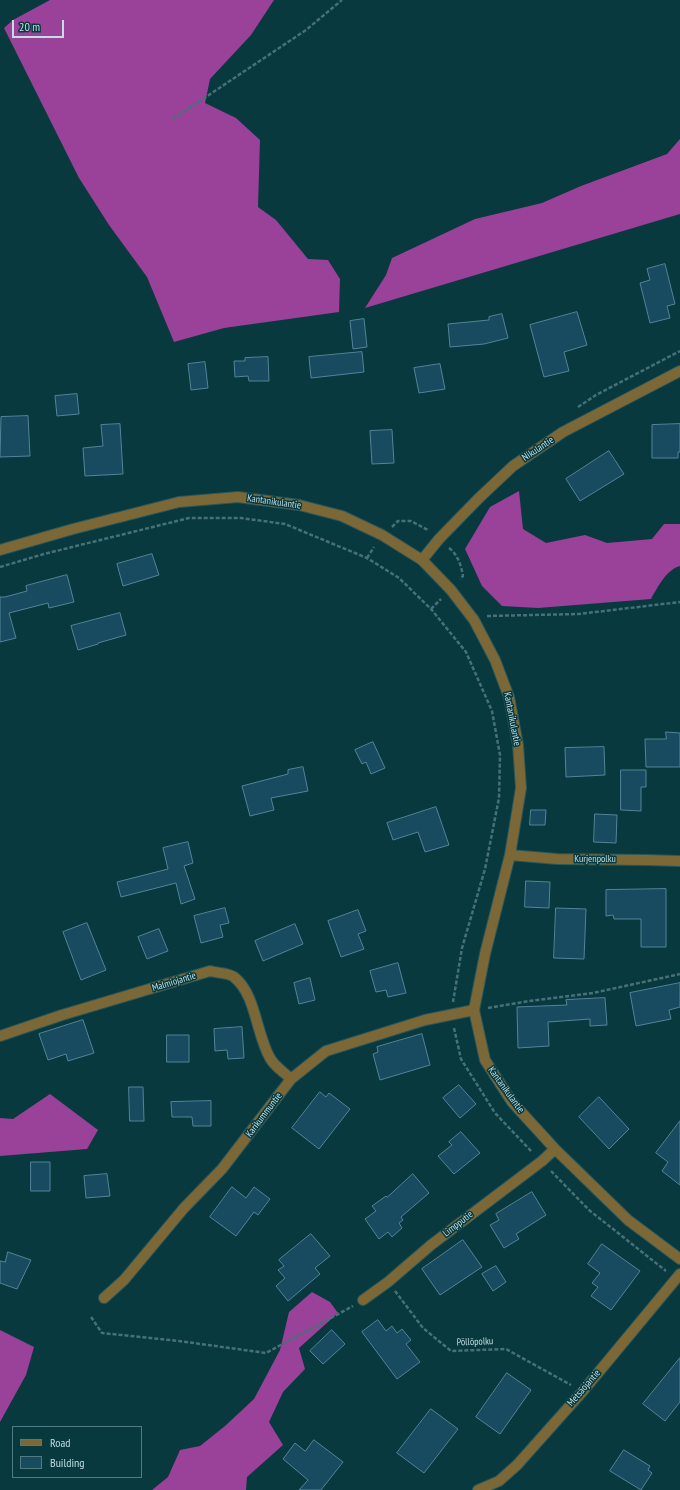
<!DOCTYPE html>
<html>
<head>
<meta charset="utf-8">
<style>
  body { margin:0 }
  #map { position:relative; width:680px; height:1490px; overflow:hidden; background:#08393f; font-family:"PT Sans Narrow",sans-serif }
  canvas { display:block }
  .legend { position:absolute; left:12px; top:1426px; width:130px; height:52px; box-sizing:border-box; background:#08393f; border:1px solid #527b80; margin:0; padding:5px 7px; list-style:none; font-size:12px; color:#c1dee2 }
  .legend li { display:flex; align-items:center; gap:8px; height:20px }
  .legend b { width:20px; border:1px solid #527b80 }
  .scale { position:absolute; left:12px; top:20px; width:52px; height:18px; box-sizing:border-box; border:2px solid #c1dee2; border-top:0; padding-left:5px; font-size:12px; line-height:14px; white-space:nowrap; color:#c1dee2; -webkit-text-stroke:3px #08393f; paint-order:stroke }
</style>
</head>
<body>
<div id="map">
<canvas width="680" height="1490"></canvas>
<ul class="legend">
<li><b style="height:5px;background:#7c6836"></b>Road</li>
<li><b style="height:11px;background:#184b5f"></b>Building</li>
</ul>
<div class="scale">20 m</div>
</div>
<script>
const ctx = document.querySelector('canvas').getContext('2d');
ctx.lineJoin = 'round';
function fill(path, color) { ctx.fillStyle = color; ctx.fill(path, 'evenodd'); }
function trace(path, color, width, dash) { ctx.strokeStyle = color; ctx.lineWidth = width; ctx.lineCap = dash ? 'butt' : 'round'; ctx.setLineDash(dash || []); ctx.stroke(path); }
function label(font, color, halo, rows, align = 'center') {
  ctx.font = font + ' "PT Sans Narrow",sans-serif'; ctx.lineWidth = 3; ctx.setLineDash([]); ctx.textBaseline = 'middle'; ctx.strokeStyle = halo; ctx.fillStyle = color; for (const [text, x, y, turn = 0] of rows) {
    ctx.save(); ctx.translate(x, y); ctx.rotate((+turn || 0) * Math.PI / 180); ctx.textAlign = isNaN(turn) ? turn : align; if (halo) ctx.strokeText(text, 0, 0); ctx.fillText(text, 0, 0); ctx.restore();
  }
}
const forest = new Path2D(`
  M 50,0 L 274,0 L 251,35 L 210,79 L 205,103 L 236,118 L 260,140 L 258,207 L 276,220 L 308,259 L 328,260 L 340,279 L 339,312 L 224,328 L 174,342 L 147,277 L 109,225 L 79,178 L 4,28 L 13,20 Z
  M 680,139 L 680,214 L 365,308 L 386,275 L 392,258 L 475,219 L 542,203 L 581,186 L 667,154 Z
  M 519,491 L 523,529 L 546,543 L 585,535 L 607,543 L 652,539 L 664,524 L 680,524 L 680,566 C 667,569 657,588 651,599 L 538,608 L 502,606 L 482,586 L 465,549 L 490,507 Z
  M 50,1094 L 98,1130 L 87,1149 L 0,1156 L 0,1118 L 13,1119 Z
  M 312,1292 L 330,1302 L 338,1313 L 299,1348 L 305,1369 L 283,1392 L 269,1422 L 283,1445 L 247,1477 L 246,1490 L 152,1490 L 168,1477 L 180,1450 L 200,1446 L 225,1426 L 254,1399 L 280,1350 L 289,1312 Z
  M 0,1330 L 34,1347 L 26,1375 L 0,1422 Z`);
const building = new Path2D(`
  M 665,264 L 675,304 L 667,306 L 670,318 L 650,323 L 640,283 L 650,280 L 647,269 Z
  M 577,312 L 587,345 L 564,352 L 569,371 L 544,377 L 530,325 Z
  M 502,314 L 508,338 L 484,344 L 450,347 L 448,324 L 489,320 L 489,317 Z
  M 364,319 L 367,347 L 353,349 L 350,321 Z
  M 362,352 L 364,372 L 311,378 L 309,357 Z
  M 268,357 L 269,381 L 249,381 L 248,376 L 235,377 L 234,361 L 245,361 L 245,358 Z
  M 205,362 L 208,388 L 191,390 L 188,364 Z
  M 440,364 L 445,389 L 419,393 L 414,368 Z
  M 77,394 L 79,414 L 57,416 L 55,396 Z
  M 28,416 L 30,456 L 0,457 L 1,417 Z
  M 120,424 L 123,474 L 85,476 L 83,448 L 103,446 L 101,425 Z
  M 680,424 L 680,452 L 678,452 L 678,458 L 652,458 L 652,425 Z
  M 392,430 L 394,463 L 372,464 L 370,431 Z
  M 609,451 L 624,474 L 580,501 L 566,479 Z
  M 152,554 L 159,575 L 123,586 L 117,564 Z
  M 67,575 L 74,602 L 49,608 L 48,603 L 9,613 L 16,638 L 0,642 L 0,597 L 5,597 L 27,591 L 26,586 Z
  M 120,613 L 126,635 L 98,643 L 98,644 L 78,650 L 71,626 Z
  M 666,732 L 680,733 L 680,767 L 646,767 L 645,739 L 666,739 Z
  M 373,742 L 385,768 L 371,774 L 366,762 L 362,764 L 355,750 Z
  M 604,747 L 605,775 L 566,777 L 565,748 Z
  M 303,767 L 308,791 L 271,798 L 274,810 L 250,816 L 242,786 L 288,774 L 288,770 Z
  M 621,770 L 646,770 L 646,787 L 641,787 L 641,811 L 621,810 Z
  M 436,807 L 449,845 L 425,852 L 418,832 L 393,840 L 387,823 Z
  M 531,810 L 546,810 L 545,825 L 530,825 Z
  M 595,814 L 617,815 L 616,843 L 594,842 Z
  M 188,842 L 193,863 L 184,866 L 195,899 L 181,904 L 176,883 L 121,897 L 117,882 L 168,869 L 163,848 Z
  M 526,881 L 550,882 L 549,908 L 525,907 Z
  M 666,889 L 666,947 L 641,947 L 641,919 L 614,919 L 613,915 L 606,916 L 606,890 Z
  M 225,908 L 229,923 L 220,925 L 223,937 L 201,943 L 194,916 Z
  M 556,908 L 586,909 L 584,959 L 554,958 Z
  M 358,910 L 366,931 L 358,934 L 364,949 L 341,957 L 328,921 Z
  M 87,923 L 106,970 L 81,980 L 63,932 Z
  M 295,924 L 303,944 L 263,961 L 255,941 Z
  M 159,929 L 168,951 L 147,959 L 138,937 Z
  M 398,963 L 406,993 L 388,997 L 386,990 L 376,992 L 370,971 Z
  M 310,978 L 315,1000 L 299,1004 L 294,983 Z
  M 680,983 L 680,1007 L 669,1010 L 671,1019 L 636,1026 L 630,993 Z
  M 605,998 L 607,1025 L 590,1026 L 590,1019 L 548,1022 L 549,1046 L 518,1048 L 517,1007 L 567,1005 L 566,1000 Z
  M 83,1020 L 94,1053 L 68,1061 L 66,1054 L 48,1060 L 39,1034 Z
  M 242,1027 L 244,1058 L 228,1059 L 227,1050 L 215,1051 L 214,1029 Z
  M 422,1034 L 430,1065 L 380,1080 L 373,1054 L 378,1052 L 377,1047 Z
  M 167,1035 L 189,1035 L 189,1062 L 167,1062 Z
  M 459,1085 L 476,1104 L 460,1118 L 443,1098 Z
  M 129,1087 L 143,1087 L 144,1121 L 130,1121 Z
  M 320,1092 L 326,1097 L 329,1093 L 350,1109 L 319,1149 L 292,1128 Z
  M 599,1097 L 629,1129 L 609,1149 L 579,1117 Z
  M 211,1101 L 211,1126 L 193,1126 L 192,1117 L 172,1117 L 171,1102 Z
  M 680,1121 L 680,1185 L 662,1171 L 668,1162 L 656,1153 Z
  M 461,1132 L 480,1153 L 454,1174 L 438,1156 L 452,1145 L 449,1142 Z
  M 31,1162 L 50,1162 L 50,1191 L 31,1191 Z
  M 107,1174 L 110,1196 L 86,1198 L 84,1176 Z
  M 413,1174 L 429,1193 L 401,1217 L 403,1220 L 399,1223 L 402,1228 L 392,1237 L 388,1232 L 379,1239 L 365,1219 L 376,1211 L 372,1206 L 386,1196 L 387,1197 Z
  M 232,1187 L 246,1198 L 254,1187 L 270,1199 L 258,1215 L 254,1212 L 236,1236 L 210,1217 Z
  M 532,1192 L 546,1215 L 516,1234 L 519,1239 L 504,1248 L 490,1225 L 499,1220 L 496,1214 Z
  M 311,1234 L 330,1256 L 315,1268 L 320,1274 L 288,1301 L 276,1286 L 285,1278 L 278,1270 L 284,1266 L 279,1260 Z
  M 463,1240 L 482,1267 L 440,1295 L 422,1269 Z
  M 602,1244 L 640,1271 L 611,1310 L 591,1296 L 598,1287 L 592,1283 L 600,1273 L 588,1264 Z
  M 8,1252 L 31,1260 L 17,1289 L 0,1283 L 0,1261 L 5,1262 Z
  M 496,1266 L 506,1282 L 493,1291 L 482,1274 Z
  M 378,1320 L 386,1331 L 392,1326 L 397,1333 L 402,1329 L 411,1340 L 406,1344 L 420,1362 L 397,1379 L 362,1332 Z
  M 332,1330 L 345,1344 L 323,1364 L 310,1351 Z
  M 680,1358 L 680,1402 L 665,1421 L 643,1404 Z
  M 507,1373 L 531,1390 L 500,1434 L 476,1417 Z
  M 431,1409 L 458,1429 L 424,1473 L 397,1453 Z
  M 314,1440 L 343,1462 L 321,1490 L 299,1490 L 308,1480 L 283,1459 L 295,1443 L 305,1451 Z
  M 624,1450 L 650,1466 L 648,1470 L 652,1473 L 641,1490 L 610,1471 Z`);
const path = new Path2D(`
  M 173,119 L 306,30 L 342,0
  M 578,407 L 596,395 L 680,351
  M 392,527 L 398,521 L 411,521 L 428,530
  M 449,548 C 458,555 461,565 463,576 L 460,579
  M 367,558 L 374,547
  M 0,567 L 44,554 L 189,518 L 241,518 L 285,524 L 367,558 L 399,578 L 431,609 L 466,652 L 492,711 L 500,755 L 499,798 L 485,869 L 462,948 L 453,1002
  M 431,609 L 441,599
  M 487,616 L 579,614 L 680,602
  M 488,1008 L 529,1001 L 593,993 L 680,974
  M 454,1028 L 461,1059 L 495,1113 L 532,1152
  M 551,1171 L 589,1210 L 666,1271
  M 395,1291 L 423,1328 L 451,1351 L 506,1349 L 571,1385
  M 91,1317 L 102,1333 L 179,1341 L 266,1353 L 353,1306`);
const minor = new Path2D(`
  M 0,550 L 73,529 L 179,502 L 238,497 L 299,505 L 342,516 L 382,535 L 422,560 L 451,590 L 474,620 L 495,660 L 509,697 L 518,745 L 521,788 L 510,855 L 485,954 L 474,1010 L 485,1060 L 512,1102 L 555,1149 L 628,1220 L 680,1259
  M 422,560 L 439,539 L 479,498 L 513,466 L 563,432 L 680,371
  M 510,855 L 557,859 L 646,860 L 680,861
  M 0,1036 L 62,1015 L 210,971 C 217,973 229,973 234,977 C 256,994 256,1034 270,1058 C 274,1066 285,1073 291,1079
  M 104,1298 L 124,1280 L 184,1208 L 222,1169 L 291,1079 L 326,1051 L 425,1020 L 474,1010
  M 363,1300 L 388,1282 L 431,1245 L 542,1161 L 555,1149
  M 478,1490 L 499,1481 L 517,1465 L 583,1391 L 680,1274`);
const streetNames = [
  ["Nikulantie",538,449,-34],
  ["Kantanikulantie",274,502,8],
  ["Kantanikulantie",512,719,79],
  ["Kurjenpolku",595,859],
  ["Malmiojantie",174,982,-17],
  ["Kantanikulantie",506,1090,54],
  ["Karikummuntie",264,1115,-53],
  ["Limpputie",458,1224,-38],
  ["Pöllöpolku",475,1342,-2],
  ["Metsäojantie",584,1388,-49]
];
fill(forest, '#9a4199');
fill(building, '#184b5f');
trace(building, '#538499', 1);
trace(minor, '#29575c', 12);
trace(path, '#477177', 2.5, [4, 2]);
trace(minor, '#7c6836', 10);
label('10px', '#c1dee2', '#08393f', streetNames);
</script>
</body>
</html>
